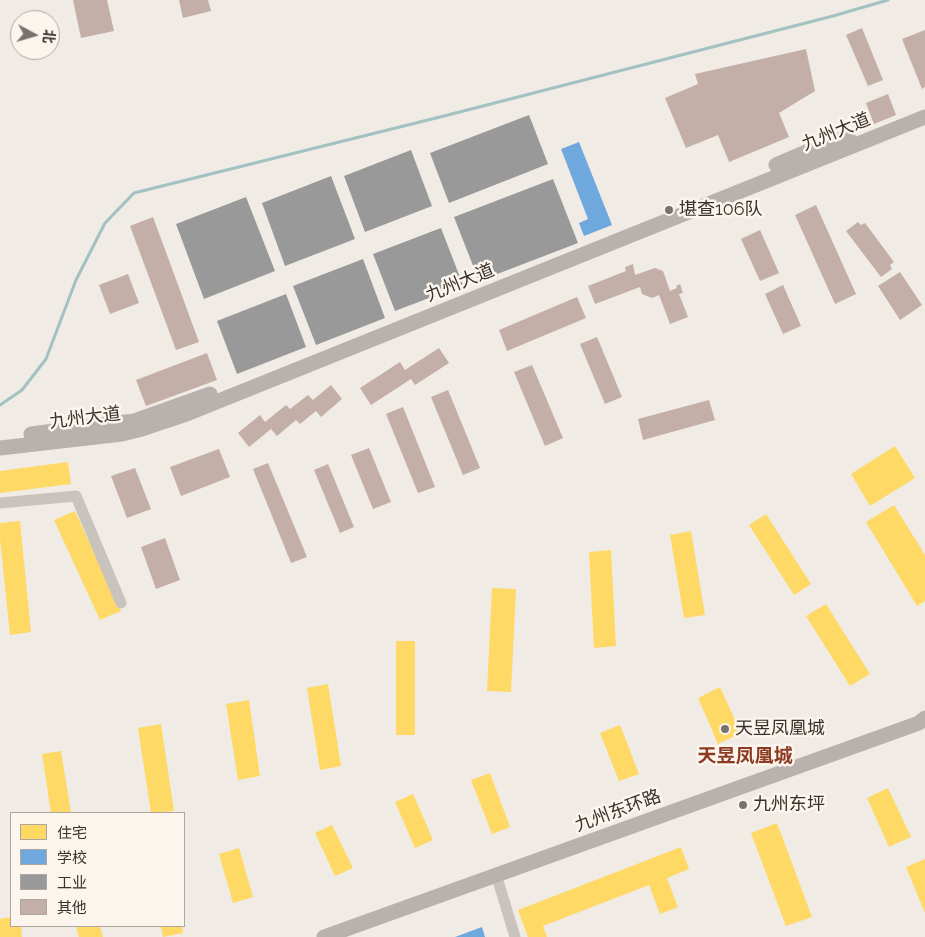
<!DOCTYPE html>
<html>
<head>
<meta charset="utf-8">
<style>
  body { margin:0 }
  #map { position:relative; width:925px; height:937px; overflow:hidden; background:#f0ebe5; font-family:Raleway,"Noto Sans SC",sans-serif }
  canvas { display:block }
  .legend { position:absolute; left:10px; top:812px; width:175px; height:115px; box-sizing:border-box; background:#fbf5ee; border:1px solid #aea6a0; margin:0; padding:6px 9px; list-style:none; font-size:15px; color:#3b302b }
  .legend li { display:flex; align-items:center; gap:10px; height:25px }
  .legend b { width:25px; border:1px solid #aea6a0 }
  .north { position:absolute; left:10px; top:10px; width:50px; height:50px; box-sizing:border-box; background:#fbf5ee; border:1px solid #aea6a0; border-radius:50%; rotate:96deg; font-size:14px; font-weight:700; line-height:20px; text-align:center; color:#3b302b }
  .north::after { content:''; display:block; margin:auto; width:18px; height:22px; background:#7a716c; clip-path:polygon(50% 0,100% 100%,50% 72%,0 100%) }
</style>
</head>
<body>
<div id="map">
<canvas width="925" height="937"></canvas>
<ul class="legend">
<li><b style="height:14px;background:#ffd966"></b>住宅</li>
<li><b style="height:14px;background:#6fa8dc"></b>学校</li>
<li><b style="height:14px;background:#999"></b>工业</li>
<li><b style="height:14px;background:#c3afa7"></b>其他</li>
</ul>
<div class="north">北</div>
</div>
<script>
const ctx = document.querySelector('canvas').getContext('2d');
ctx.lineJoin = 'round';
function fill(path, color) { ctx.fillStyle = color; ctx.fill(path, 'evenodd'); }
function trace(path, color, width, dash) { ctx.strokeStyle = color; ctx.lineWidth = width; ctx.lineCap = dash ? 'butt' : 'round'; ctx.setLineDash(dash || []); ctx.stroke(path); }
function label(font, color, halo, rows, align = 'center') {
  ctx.font = font + ' Raleway,"Noto Sans SC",sans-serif'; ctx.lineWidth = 5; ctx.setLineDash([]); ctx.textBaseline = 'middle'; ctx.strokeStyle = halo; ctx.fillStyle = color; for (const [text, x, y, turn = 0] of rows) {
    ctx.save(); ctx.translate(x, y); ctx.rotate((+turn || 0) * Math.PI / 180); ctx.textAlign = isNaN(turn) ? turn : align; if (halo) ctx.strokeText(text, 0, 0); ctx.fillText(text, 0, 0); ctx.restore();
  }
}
const homes = new Path2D(`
  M 895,446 L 915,478 L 870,506 L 851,474 Z
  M 68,462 L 71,484 L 0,493 L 0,471 Z
  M 894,505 L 925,555 L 925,601 L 917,606 L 866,522 Z
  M 75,511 L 121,611 L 100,620 L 54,520 Z
  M 766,514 L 811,584 L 794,595 L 749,525 Z
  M 20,521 L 31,632 L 10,635 L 0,539 L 0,523 Z
  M 691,531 L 705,615 L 684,618 L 670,535 Z
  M 611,550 L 616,646 L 594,648 L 589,552 Z
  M 492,588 L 516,589 L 511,692 L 487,691 Z
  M 826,604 L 870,674 L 850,686 L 806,616 Z
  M 396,641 L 415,641 L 415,735 L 396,735 Z
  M 328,684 L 341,766 L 320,770 L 307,688 Z
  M 720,687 L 741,733 L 718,744 L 698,698 Z
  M 249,700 L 260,776 L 238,780 L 226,704 Z
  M 161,724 L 174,811 L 151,813 L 138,728 Z
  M 620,725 L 639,774 L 619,781 L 600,733 Z
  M 61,751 L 71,813 L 51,813 L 42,754 Z
  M 490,773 L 510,827 L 492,834 L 471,780 Z
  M 888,788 L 911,837 L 889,847 L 867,798 Z
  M 413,794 L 433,840 L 415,848 L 395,802 Z
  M 777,823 L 812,917 L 786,926 L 751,833 Z
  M 332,825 L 353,868 L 335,876 L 315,833 Z
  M 681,847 L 689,869 L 667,878 L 678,907 L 660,914 L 649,885 L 543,926 L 547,937 L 528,937 L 518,910 Z
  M 239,848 L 253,897 L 233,903 L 219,854 Z
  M 925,859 L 925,913 L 906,867 Z
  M 11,917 L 11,926 L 21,926 L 22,937 L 0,937 L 0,919 Z
  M 76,926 L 100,926 L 103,937 L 79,937 Z
  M 161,926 L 182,926 L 183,933 L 163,937 Z`);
const schools = new Path2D(`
  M 579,142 L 612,225 L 584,236 L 579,223 L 588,219 L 561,149 Z
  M 482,927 L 485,937 L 455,937 Z`);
const industry = new Path2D(`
  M 529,115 L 548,164 L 449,203 L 430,153 Z
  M 411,150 L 432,206 L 365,232 L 344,176 Z
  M 331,176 L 355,239 L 285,266 L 262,203 Z
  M 553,179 L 578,243 L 479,281 L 454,217 Z
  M 246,197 L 275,271 L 204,299 L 176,224 Z
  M 441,228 L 463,285 L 395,311 L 373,254 Z
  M 363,259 L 385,318 L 316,345 L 293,286 Z
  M 286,294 L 306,347 L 237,374 L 217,321 Z`);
const stream = new Path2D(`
  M 0,405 L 22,390 L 46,359 L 76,280 L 105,223 L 134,193 L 448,115 L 833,16 L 888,0`);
const building = new Path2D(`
  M 73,0 L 107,0 L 114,31 L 81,38 Z
  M 179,0 L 208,0 L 211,11 L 183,18 Z
  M 862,28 L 883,80 L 868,86 L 846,35 Z
  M 925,30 L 925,87 L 922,89 L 902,39 Z
  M 806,49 L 815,91 L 779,113 L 789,137 L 729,162 L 718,135 L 686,148 L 665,98 L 698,84 L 695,74 Z
  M 888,94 L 896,115 L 874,124 L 866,103 Z
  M 816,205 L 856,294 L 835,304 L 795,215 Z
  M 153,217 L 199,342 L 176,350 L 130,226 Z
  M 858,222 L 861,225 L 865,223 L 894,262 L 890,265 L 892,269 L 881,277 L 846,231 Z
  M 760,230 L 779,273 L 760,281 L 741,239 Z
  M 633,264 L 635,275 L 655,268 L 663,271 L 670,291 L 677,288 L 676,286 L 680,284 L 683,293 L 679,294 L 688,317 L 670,324 L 659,295 L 652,298 L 642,294 L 640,287 L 595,304 L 588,286 L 626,271 L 625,267 Z
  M 900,272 L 922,305 L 900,320 L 878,286 Z
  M 128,274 L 139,303 L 110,314 L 99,285 Z
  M 783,285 L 801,326 L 783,334 L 765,294 Z
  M 577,297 L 586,318 L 507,351 L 499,330 Z
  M 597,337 L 622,397 L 605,404 L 580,344 Z
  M 439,348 L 449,363 L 415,385 L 411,379 L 371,405 L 360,388 L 400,362 L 405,370 Z
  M 207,353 L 217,380 L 146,406 L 136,380 Z
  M 532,365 L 563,438 L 545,446 L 514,372 Z
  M 331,385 L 342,399 L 321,417 L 316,411 L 300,424 L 296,420 L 277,436 L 271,429 L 249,447 L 238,433 L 260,415 L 265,422 L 286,405 L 290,409 L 308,395 L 313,400 Z
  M 448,390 L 480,468 L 463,475 L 431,397 Z
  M 709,400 L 715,420 L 643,440 L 638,419 Z
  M 403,407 L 435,487 L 418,493 L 386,414 Z
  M 369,448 L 391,502 L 373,509 L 351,455 Z
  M 219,449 L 230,477 L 181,496 L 170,467 Z
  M 268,463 L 307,557 L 291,563 L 253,469 Z
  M 328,464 L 354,527 L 340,533 L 314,470 Z
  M 135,468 L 151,509 L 127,518 L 111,476 Z
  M 165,538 L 180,580 L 156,589 L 141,547 Z`);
const minor = new Path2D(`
  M 0,503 L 76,496 L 121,603
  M 496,874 L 515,937`);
const major = new Path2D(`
  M 776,165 L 818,147 L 848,137
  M 31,434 L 134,421 L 210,394
  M 0,448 L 122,434 L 142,429 L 184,415 L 925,117
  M 324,937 L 919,723 L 925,718`);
const markers = [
  [669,210,5,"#7a716c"],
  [725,729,5,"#7a716c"],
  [743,805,5,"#7a716c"]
];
const streetNames = [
  ["九州大道",836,132,-22],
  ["九州大道",460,283,-22],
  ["九州大道",85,418,-7],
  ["九州东环路",618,811,-20]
];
const poiNames = [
  ["堪查106队",679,210],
  ["天昱凤凰城",735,729],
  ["九州东坪",753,805]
];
const neighbourhoodNames = [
  ["天昱凤凰城",745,756]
];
fill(homes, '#ffd966');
fill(schools, '#6fa8dc');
fill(industry, '#999');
trace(stream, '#a1c2c1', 3);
fill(building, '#c3afa7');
trace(minor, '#c9c3be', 11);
trace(major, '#b8b1ad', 15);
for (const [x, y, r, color] of markers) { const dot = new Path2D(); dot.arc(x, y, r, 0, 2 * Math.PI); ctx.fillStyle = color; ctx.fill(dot); trace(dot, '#fbf5ee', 2); }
label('18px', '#3b302b', '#fbf5ee', streetNames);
label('18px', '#3b302b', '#fbf5ee', poiNames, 'left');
label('bold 19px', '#8c3b22', '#fbf5ee', neighbourhoodNames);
</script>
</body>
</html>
